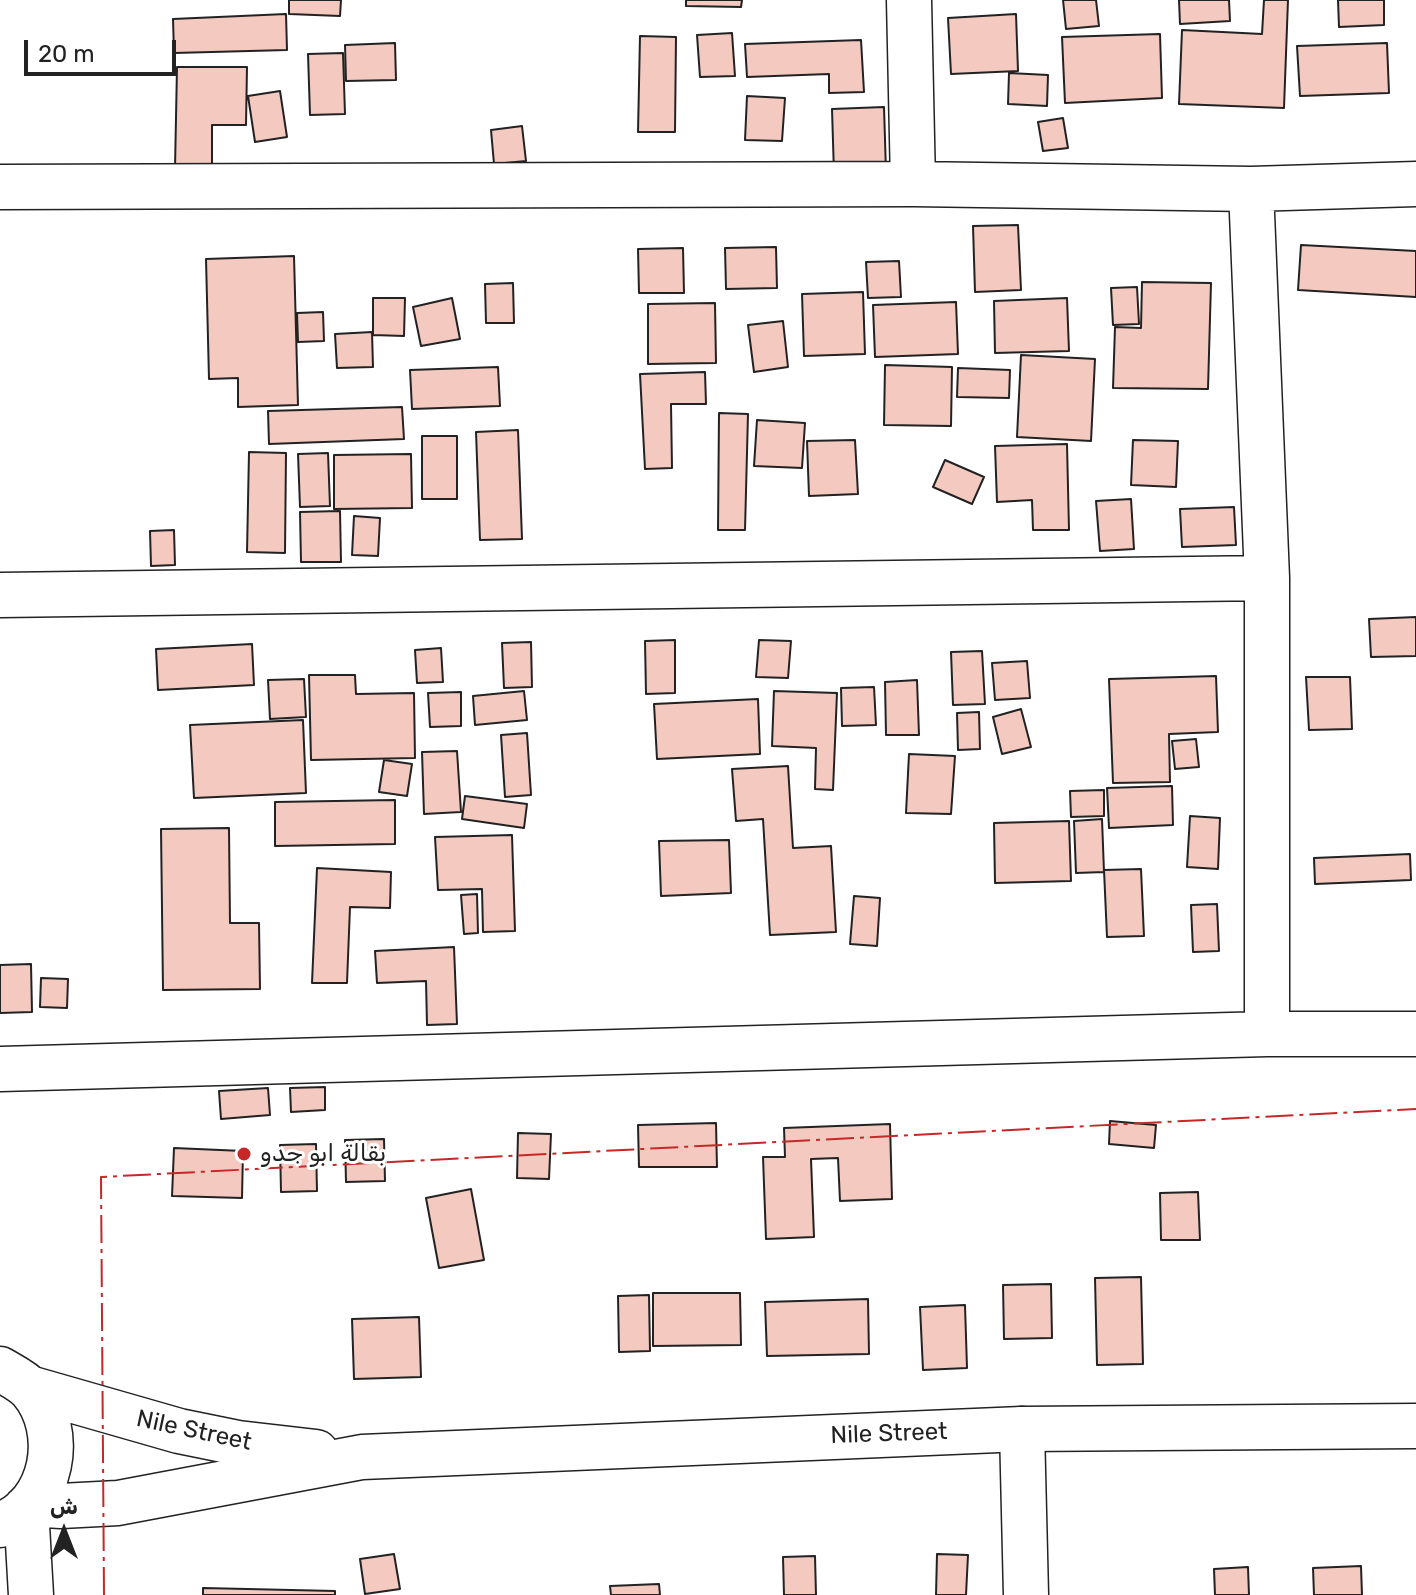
<!DOCTYPE html>
<html>
<head>
<meta charset="utf-8">
<style>
  body { margin:0 }
  #map { position:relative; width:1416px; height:1595px; overflow:hidden; background:#fff; font-family:Rubik,Cairo,sans-serif }
  canvas { display:block }
  .north { position:absolute; left:24px; top:1491px; width:80px; height:80px; -webkit-text-stroke:6px #fff; paint-order:stroke; rotate:0deg; font-size:22px; font-weight:700; line-height:32px; text-align:center; color:#222 }
  .north::after { content:''; display:block; margin:auto; width:28px; height:36px; background:#222; clip-path:polygon(50% 0,100% 100%,50% 72%,0 100%) }
  .scale { position:absolute; left:24px; top:40px; width:152px; height:36px; box-sizing:border-box; border:4px solid #222; border-top:0; padding-left:10px; font-size:24px; line-height:28px; white-space:nowrap; color:#222; -webkit-text-stroke:6px #fff; paint-order:stroke }
</style>
</head>
<body>
<div id="map">
<canvas width="1416" height="1595"></canvas>
<div class="north">ش</div>
<div class="scale">20 m</div>
</div>
<script>
const ctx = document.querySelector('canvas').getContext('2d');
ctx.lineJoin = 'round';
function fill(path, color) { ctx.fillStyle = color; ctx.fill(path, 'evenodd'); }
function trace(path, color, width, dash) { ctx.strokeStyle = color; ctx.lineWidth = width; ctx.lineCap = dash ? 'butt' : 'round'; ctx.setLineDash(dash || []); ctx.stroke(path); }
function label(font, color, halo, rows, align = 'center') {
  ctx.font = font + ' Rubik,Cairo,sans-serif'; ctx.lineWidth = 6; ctx.setLineDash([]); ctx.textBaseline = 'middle'; ctx.strokeStyle = halo; ctx.fillStyle = color; for (const [text, x, y, turn = 0] of rows) {
    ctx.save(); ctx.translate(x, y); ctx.rotate((+turn || 0) * Math.PI / 180); ctx.textAlign = isNaN(turn) ? turn : align; if (halo) ctx.strokeText(text, 0, 0); ctx.fillText(text, 0, 0); ctx.restore();
  }
}
const building = new Path2D(`
  M 289,0 L 341,0 L 340,16 L 289,14 Z
  M 686,0 L 742,0 L 741,7 L 686,6 Z
  M 1063,0 L 1096,0 L 1099,26 L 1066,29 Z
  M 1179,0 L 1229,0 L 1230,21 L 1180,24 Z
  M 1264,0 L 1288,0 L 1284,108 L 1179,104 L 1182,30 L 1262,34 Z
  M 1338,0 L 1384,0 L 1384,25 L 1339,27 Z
  M 286,14 L 287,50 L 174,53 L 173,19 Z
  M 1016,14 L 1018,71 L 951,74 L 948,18 Z
  M 732,33 L 735,76 L 700,77 L 697,35 Z
  M 1160,34 L 1162,98 L 1065,103 L 1062,37 Z
  M 640,36 L 676,37 L 675,132 L 638,132 Z
  M 861,40 L 864,92 L 829,93 L 829,74 L 747,77 L 745,44 Z
  M 395,43 L 396,80 L 346,81 L 345,45 Z
  M 1387,43 L 1389,93 L 1300,96 L 1297,46 Z
  M 343,53 L 345,114 L 310,115 L 308,54 Z
  M 177,67 L 247,67 L 246,125 L 212,125 L 212,169 L 175,168 Z
  M 1009,73 L 1048,75 L 1047,106 L 1008,104 Z
  M 280,91 L 287,137 L 255,142 L 248,96 Z
  M 747,96 L 785,98 L 782,141 L 745,140 Z
  M 884,107 L 886,172 L 834,174 L 832,109 Z
  M 1063,118 L 1068,148 L 1043,151 L 1038,122 Z
  M 522,126 L 526,161 L 494,164 L 491,130 Z
  M 1018,225 L 1021,290 L 975,292 L 973,226 Z
  M 1301,245 L 1416,251 L 1416,297 L 1298,290 Z
  M 776,247 L 777,288 L 726,289 L 725,248 Z
  M 683,248 L 684,293 L 639,293 L 638,249 Z
  M 294,256 L 298,405 L 238,407 L 238,378 L 209,379 L 206,259 Z
  M 899,261 L 901,297 L 868,298 L 866,262 Z
  M 1142,282 L 1211,283 L 1208,389 L 1113,388 L 1115,327 L 1141,328 Z
  M 513,283 L 514,323 L 486,323 L 485,284 Z
  M 1137,287 L 1139,324 L 1113,325 L 1111,288 Z
  M 863,292 L 865,354 L 804,356 L 802,294 Z
  M 373,298 L 405,298 L 404,336 L 373,335 Z
  M 452,298 L 460,339 L 421,346 L 413,307 Z
  M 1067,298 L 1069,351 L 995,353 L 994,301 Z
  M 956,302 L 958,354 L 875,357 L 873,305 Z
  M 715,303 L 716,363 L 648,364 L 648,304 Z
  M 323,312 L 324,341 L 298,342 L 297,313 Z
  M 783,321 L 788,367 L 754,372 L 748,325 Z
  M 372,332 L 373,367 L 337,368 L 335,334 Z
  M 1021,355 L 1095,359 L 1091,441 L 1017,437 Z
  M 885,365 L 952,367 L 951,426 L 884,425 Z
  M 498,367 L 500,406 L 412,409 L 410,370 Z
  M 958,368 L 1010,370 L 1009,398 L 957,397 Z
  M 705,372 L 706,404 L 671,404 L 672,468 L 645,469 L 640,374 Z
  M 402,407 L 404,439 L 269,444 L 268,411 Z
  M 719,413 L 748,414 L 745,530 L 718,530 Z
  M 757,420 L 805,423 L 802,468 L 754,466 Z
  M 518,430 L 522,539 L 480,540 L 476,432 Z
  M 422,436 L 457,436 L 457,499 L 422,499 Z
  M 855,440 L 858,494 L 809,496 L 807,441 Z
  M 1133,440 L 1178,441 L 1176,487 L 1131,485 Z
  M 1067,444 L 1069,530 L 1033,530 L 1032,500 L 997,502 L 995,446 Z
  M 249,452 L 286,453 L 285,553 L 247,552 Z
  M 328,453 L 330,506 L 300,507 L 298,454 Z
  M 411,454 L 412,508 L 334,509 L 334,455 Z
  M 945,460 L 984,477 L 972,504 L 933,487 Z
  M 1131,499 L 1134,549 L 1100,551 L 1096,501 Z
  M 1234,507 L 1236,545 L 1182,547 L 1180,509 Z
  M 340,511 L 341,562 L 301,562 L 300,512 Z
  M 354,516 L 380,518 L 378,556 L 352,555 Z
  M 174,530 L 175,565 L 151,566 L 150,531 Z
  M 1416,617 L 1416,656 L 1371,657 L 1369,619 Z
  M 675,640 L 675,693 L 646,694 L 645,641 Z
  M 759,640 L 791,641 L 788,678 L 756,677 Z
  M 531,642 L 532,687 L 504,688 L 502,643 Z
  M 252,644 L 254,685 L 158,690 L 156,649 Z
  M 441,648 L 443,682 L 417,683 L 415,650 Z
  M 982,651 L 985,704 L 953,705 L 951,652 Z
  M 1027,661 L 1030,698 L 995,700 L 992,663 Z
  M 309,675 L 355,675 L 356,694 L 414,693 L 415,758 L 311,760 Z
  M 1216,676 L 1218,732 L 1169,734 L 1170,782 L 1113,783 L 1109,679 Z
  M 1306,677 L 1350,677 L 1352,729 L 1309,730 Z
  M 304,679 L 306,717 L 270,719 L 268,680 Z
  M 917,680 L 919,735 L 886,735 L 885,682 Z
  M 874,687 L 876,725 L 842,726 L 841,688 Z
  M 524,691 L 527,720 L 475,725 L 473,696 Z
  M 774,691 L 837,693 L 833,790 L 815,789 L 816,748 L 772,746 Z
  M 461,692 L 461,726 L 430,727 L 428,693 Z
  M 758,699 L 760,754 L 657,759 L 654,704 Z
  M 1021,709 L 1031,747 L 1002,754 L 993,717 Z
  M 979,712 L 980,749 L 958,750 L 957,713 Z
  M 303,720 L 306,793 L 194,798 L 190,725 Z
  M 527,733 L 531,795 L 505,797 L 501,735 Z
  M 1196,739 L 1199,767 L 1175,769 L 1172,741 Z
  M 457,751 L 461,812 L 424,814 L 422,752 Z
  M 909,754 L 955,756 L 951,814 L 906,813 Z
  M 384,760 L 412,764 L 407,796 L 379,792 Z
  M 788,766 L 793,848 L 831,846 L 836,932 L 770,935 L 763,819 L 736,821 L 732,769 Z
  M 1172,786 L 1173,825 L 1109,828 L 1107,788 Z
  M 1104,790 L 1104,816 L 1071,817 L 1070,791 Z
  M 465,796 L 527,804 L 524,828 L 462,819 Z
  M 395,800 L 395,844 L 275,846 L 275,802 Z
  M 1190,816 L 1220,818 L 1218,869 L 1187,867 Z
  M 1102,819 L 1104,872 L 1076,873 L 1074,821 Z
  M 1069,821 L 1071,881 L 995,883 L 994,823 Z
  M 229,828 L 230,923 L 259,923 L 260,989 L 163,990 L 161,829 Z
  M 512,835 L 515,931 L 483,932 L 482,889 L 438,890 L 435,837 Z
  M 729,840 L 731,893 L 661,896 L 659,841 Z
  M 1410,854 L 1411,880 L 1315,884 L 1314,858 Z
  M 317,868 L 391,872 L 390,908 L 350,907 L 347,983 L 312,983 Z
  M 1141,869 L 1144,936 L 1107,937 L 1104,870 Z
  M 477,894 L 478,933 L 464,934 L 461,895 Z
  M 854,896 L 880,898 L 877,946 L 850,944 Z
  M 1217,904 L 1219,951 L 1193,952 L 1191,905 Z
  M 454,947 L 457,1024 L 427,1025 L 426,981 L 377,983 L 375,951 Z
  M 31,964 L 32,1012 L 0,1013 L 0,965 Z
  M 41,978 L 68,979 L 67,1008 L 40,1007 Z
  M 325,1087 L 325,1110 L 291,1112 L 290,1088 Z
  M 268,1088 L 270,1115 L 221,1119 L 219,1091 Z
  M 1110,1121 L 1156,1125 L 1154,1148 L 1109,1144 Z
  M 716,1123 L 717,1167 L 639,1167 L 638,1125 Z
  M 890,1124 L 892,1199 L 840,1201 L 838,1158 L 811,1159 L 814,1237 L 766,1239 L 763,1157 L 785,1157 L 784,1128 Z
  M 518,1133 L 551,1134 L 549,1179 L 517,1178 Z
  M 384,1139 L 385,1181 L 346,1182 L 345,1140 Z
  M 316,1144 L 317,1191 L 281,1192 L 280,1145 Z
  M 174,1148 L 243,1151 L 242,1198 L 172,1196 Z
  M 471,1189 L 484,1260 L 439,1268 L 426,1198 Z
  M 1198,1192 L 1200,1240 L 1161,1240 L 1160,1193 Z
  M 1141,1277 L 1143,1364 L 1097,1365 L 1095,1278 Z
  M 1051,1284 L 1052,1338 L 1004,1339 L 1003,1285 Z
  M 653,1293 L 740,1293 L 741,1345 L 653,1346 Z
  M 649,1295 L 650,1351 L 619,1352 L 618,1296 Z
  M 868,1299 L 869,1354 L 767,1356 L 765,1302 Z
  M 965,1305 L 967,1368 L 923,1370 L 920,1307 Z
  M 419,1317 L 421,1377 L 354,1379 L 352,1319 Z
  M 394,1554 L 400,1589 L 365,1594 L 360,1559 Z
  M 937,1554 L 968,1555 L 966,1595 L 936,1595 Z
  M 815,1556 L 816,1595 L 784,1595 L 783,1557 Z
  M 1361,1566 L 1362,1595 L 1314,1595 L 1313,1568 Z
  M 1248,1567 L 1249,1595 L 1215,1595 L 1214,1569 Z
  M 659,1584 L 660,1595 L 611,1595 L 610,1586 Z
  M 203,1588 L 335,1591 L 335,1595 L 203,1595 Z`);
const minor = new Path2D(`
  M 909,0 L 913,184
  M 0,187 L 913,184 L 1251,189 L 1416,184
  M 1251,189 L 1267,578 L 1267,1034
  M 0,595 L 1267,578
  M 0,1069 L 1267,1034 L 1416,1034
  M 1022,1429 L 1026,1595`);
const tertiary = new Path2D(`
  M 0,1369 C 10,1375 23,1381 31,1390 C 66,1431 54,1505 0,1525
  M 29,1388 L 179,1431 L 238,1443 L 316,1452
  M 30,1504 L 61,1506 L 118,1503 L 362,1457 L 1022,1429 L 1416,1426
  M 26,1508 L 31,1595`);
const power = new Path2D(`
  M 104,1595 L 101,1177 L 1416,1109`);
const markers = [
  [244,1154,8,"#c62828"]
];
const poiNames = [
  ["بقالة ابو جدو",260,1154]
];
const streetNames = [
  ["Nile Street",194,1431,12],
  ["Nile Street",889,1434,-2]
];
fill(building, '#f3c9c0');
trace(building, '#222', 2);
trace(minor, '#222', 47);
trace(tertiary, '#222', 47);
trace(minor, '#fff', 44);
trace(tertiary, '#fff', 44);
trace(power, '#c62828', 2, [28, 6, 4, 6]);
for (const [x, y, r, color] of markers) { const dot = new Path2D(); dot.arc(x, y, r, 0, 2 * Math.PI); ctx.fillStyle = color; ctx.fill(dot); trace(dot, '#fff', 3); }
label('24px', '#222', '#fff', poiNames, 'left');
label('24px', '#222', '#fff', streetNames);
</script>
</body>
</html>
